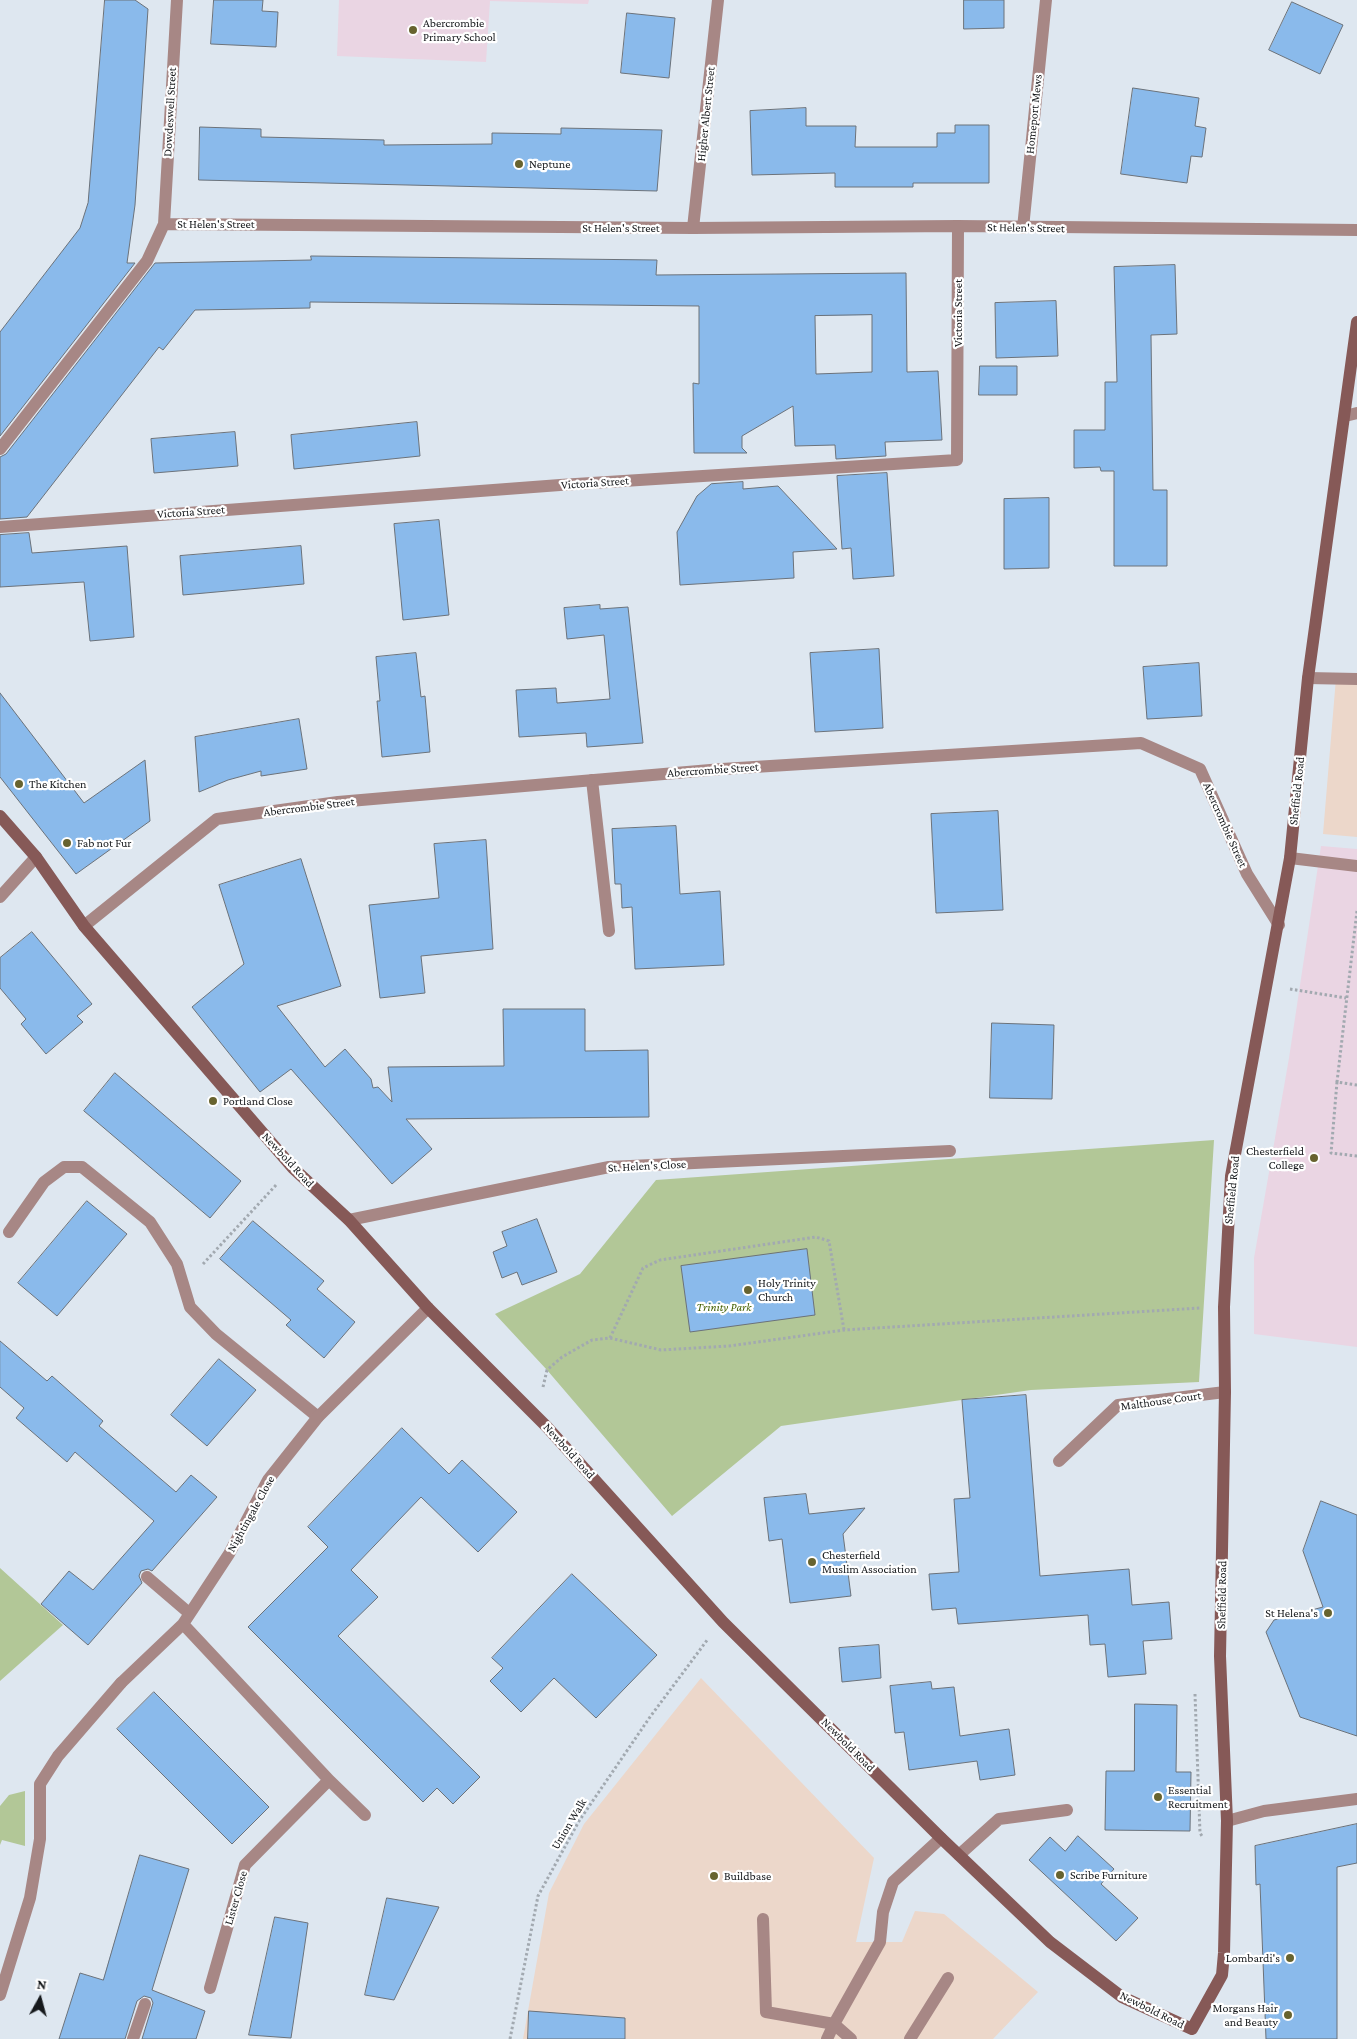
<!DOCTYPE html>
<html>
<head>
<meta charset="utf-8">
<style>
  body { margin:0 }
  #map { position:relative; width:1357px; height:2039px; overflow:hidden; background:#dee7f0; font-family:"Crimson Pro",serif }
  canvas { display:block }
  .north { position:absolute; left:15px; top:1974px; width:50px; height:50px; -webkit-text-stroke:4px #fff; paint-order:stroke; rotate:7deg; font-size:14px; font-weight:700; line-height:20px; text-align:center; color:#16191c }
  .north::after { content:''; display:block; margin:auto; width:18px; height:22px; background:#16191c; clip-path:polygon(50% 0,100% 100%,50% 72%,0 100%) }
</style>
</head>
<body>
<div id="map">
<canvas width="1357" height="2039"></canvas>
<div class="north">N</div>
</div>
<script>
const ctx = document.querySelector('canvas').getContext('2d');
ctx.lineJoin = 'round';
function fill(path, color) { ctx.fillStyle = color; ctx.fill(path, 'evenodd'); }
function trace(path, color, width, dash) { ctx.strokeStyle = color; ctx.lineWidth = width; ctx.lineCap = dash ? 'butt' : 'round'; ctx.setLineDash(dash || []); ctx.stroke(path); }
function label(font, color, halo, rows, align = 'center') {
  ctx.font = font + ' "Crimson Pro",serif'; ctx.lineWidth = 4.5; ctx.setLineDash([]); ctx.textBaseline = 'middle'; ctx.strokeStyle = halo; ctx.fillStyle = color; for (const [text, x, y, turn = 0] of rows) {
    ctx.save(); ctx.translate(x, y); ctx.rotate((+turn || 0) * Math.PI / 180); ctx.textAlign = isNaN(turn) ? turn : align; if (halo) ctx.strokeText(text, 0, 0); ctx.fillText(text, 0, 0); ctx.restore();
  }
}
const commercial = new Path2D(`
  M 1336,678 L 1357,679 L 1357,837 L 1323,834 Z
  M 701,1678 L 874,1858 L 856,1942 L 902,1942 L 915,1911 L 944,1914 L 1038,1992 L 993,2039 L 523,2039 L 549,1893 L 584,1824 Z`);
const education = new Path2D(`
  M 339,0 L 589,0 L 588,4 L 490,1 L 486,62 L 337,56 Z
  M 1321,846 L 1357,849 L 1357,1347 L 1254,1334 L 1254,1258 L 1289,1058 Z`);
const green = new Path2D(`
  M 1214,1140 L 1199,1382 L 1031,1390 L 781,1426 L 672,1516 L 547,1370 L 495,1314 L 580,1274 L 656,1180 Z
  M 0,1568 L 63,1625 L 0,1681 Z
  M 25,1791 L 25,1846 L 2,1840 L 0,1845 L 0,1806 L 9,1795 Z`);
const building = new Path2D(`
  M 105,0 L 135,0 L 148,9 L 135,205 L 127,263 L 135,263 L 0,436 L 0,332 L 80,228 L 88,203 Z
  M 214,0 L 263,0 L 262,11 L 278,12 L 276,47 L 211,44 Z
  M 964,0 L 1004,0 L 1004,28 L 964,29 Z
  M 1292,2 L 1343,25 L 1320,74 L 1269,50 Z
  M 627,13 L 675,18 L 669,78 L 621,73 Z
  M 1133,88 L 1199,98 L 1195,126 L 1206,128 L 1202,157 L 1191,156 L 1187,183 L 1121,174 Z
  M 806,108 L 806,126 L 856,126 L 855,147 L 937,147 L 937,133 L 955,133 L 955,125 L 989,125 L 989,183 L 913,183 L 913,187 L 835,187 L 835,173 L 752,175 L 750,111 Z
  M 200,127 L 261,129 L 261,137 L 384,140 L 384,145 L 492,144 L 492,133 L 561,134 L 561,128 L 662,130 L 657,191 L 199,180 Z
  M 311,256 L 657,260 L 656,275 L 906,273 L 907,372 L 938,371 L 942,440 L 885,442 L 886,456 L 836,459 L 835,445 L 795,446 L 793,406 L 742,436 L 742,448 L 747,453 L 694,453 L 693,383 L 699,384 L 699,306 L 310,302 L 310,308 L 195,310 L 163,350 L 159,347 L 27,517 L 0,519 L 0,457 L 6,454 L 155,263 L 311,260 ZM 872,315 L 872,372 L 816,374 L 815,316 Z
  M 1175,265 L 1177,334 L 1151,335 L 1153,490 L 1167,490 L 1167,566 L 1114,566 L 1114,471 L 1101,471 L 1100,467 L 1074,468 L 1074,430 L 1105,430 L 1105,382 L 1117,382 L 1114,267 Z
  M 1056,301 L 1058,356 L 996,358 L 995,303 Z
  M 980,366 L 1017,366 L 1017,395 L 979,395 Z
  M 417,422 L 420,456 L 294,469 L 291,435 Z
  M 235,432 L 238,466 L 154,473 L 151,439 Z
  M 887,473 L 894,576 L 853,579 L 851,548 L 842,549 L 837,476 Z
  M 743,482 L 743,489 L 778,486 L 837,549 L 793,552 L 794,578 L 680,585 L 677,532 L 697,496 L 711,484 Z
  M 1049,498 L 1049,568 L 1004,569 L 1004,499 Z
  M 439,520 L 449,615 L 403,620 L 394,524 Z
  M 29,533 L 32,553 L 127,546 L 134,637 L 90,641 L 84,582 L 0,587 L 0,535 Z
  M 301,546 L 304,584 L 183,595 L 180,556 Z
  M 600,605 L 600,609 L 628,607 L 643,743 L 587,747 L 586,733 L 519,737 L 516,690 L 556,688 L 557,703 L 610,699 L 604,635 L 567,639 L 564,608 Z
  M 879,649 L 883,728 L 815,732 L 810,653 Z
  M 416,653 L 421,697 L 425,696 L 430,752 L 382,757 L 377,701 L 380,701 L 376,657 Z
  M 1199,663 L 1202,716 L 1147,719 L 1143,667 Z
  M 0,693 L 84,803 L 145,760 L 150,821 L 76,874 L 0,777 Z
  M 299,719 L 307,769 L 261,776 L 261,771 L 228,780 L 199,792 L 195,737 Z
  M 998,811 L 1003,910 L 936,913 L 931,814 Z
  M 676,826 L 680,894 L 720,891 L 724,965 L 635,969 L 632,907 L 622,908 L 621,884 L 615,884 L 612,829 Z
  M 486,840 L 493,949 L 421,956 L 425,993 L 380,998 L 369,905 L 439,898 L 434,844 Z
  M 301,859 L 341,986 L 277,1006 L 325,1067 L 345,1049 L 371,1079 L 373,1088 L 378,1087 L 392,1102 L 388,1067 L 504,1066 L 503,1009 L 585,1009 L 585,1051 L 648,1050 L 649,1117 L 406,1119 L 432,1149 L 392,1184 L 291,1069 L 260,1092 L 192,1007 L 244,964 L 219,885 Z
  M 32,932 L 92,1004 L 77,1016 L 83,1022 L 46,1054 L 21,1024 L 26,1019 L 0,988 L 0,958 Z
  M 992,1023 L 1054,1025 L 1052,1099 L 990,1098 Z
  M 115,1073 L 241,1181 L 210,1218 L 84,1111 Z
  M 87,1201 L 127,1234 L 57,1316 L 18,1283 Z
  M 537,1219 L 557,1272 L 522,1285 L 517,1272 L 502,1278 L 493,1252 L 507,1246 L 502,1232 Z
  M 253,1221 L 324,1281 L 317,1289 L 355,1322 L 324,1358 L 286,1325 L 291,1320 L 220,1259 Z
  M 807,1249 L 815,1315 L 690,1332 L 681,1266 Z
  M 0,1341 L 47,1381 L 52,1376 L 103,1421 L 99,1426 L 176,1492 L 191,1475 L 217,1497 L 152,1571 L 148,1569 L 141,1571 L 139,1576 L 142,1583 L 88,1645 L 41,1604 L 69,1571 L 93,1590 L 154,1521 L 75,1452 L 67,1462 L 16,1418 L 24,1408 L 0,1387 Z
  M 219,1359 L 256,1390 L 207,1446 L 171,1415 Z
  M 1026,1395 L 1040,1576 L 1129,1569 L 1132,1605 L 1169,1602 L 1172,1639 L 1143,1641 L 1146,1674 L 1108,1677 L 1105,1644 L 1090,1645 L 1088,1615 L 958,1624 L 956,1608 L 932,1610 L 929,1574 L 959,1572 L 954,1499 L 970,1498 L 962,1400 Z
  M 402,1428 L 449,1474 L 462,1460 L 517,1512 L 478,1552 L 421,1497 L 351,1570 L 378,1597 L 338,1636 L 480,1777 L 453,1804 L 437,1788 L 423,1802 L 248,1627 L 328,1547 L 308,1527 Z
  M 806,1494 L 809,1514 L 865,1508 L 843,1534 L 851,1596 L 790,1603 L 782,1539 L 769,1541 L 764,1498 Z
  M 1321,1501 L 1357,1515 L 1357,1736 L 1300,1717 L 1266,1632 L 1274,1620 L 1323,1607 L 1303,1551 Z
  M 572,1574 L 657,1655 L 596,1718 L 554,1678 L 521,1712 L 490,1681 L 503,1668 L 492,1658 Z
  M 879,1645 L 881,1678 L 842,1682 L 839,1648 Z
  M 931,1682 L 932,1689 L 954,1687 L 960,1736 L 1009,1729 L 1015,1775 L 980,1780 L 977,1761 L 909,1770 L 904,1732 L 895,1733 L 890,1686 Z
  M 154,1692 L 269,1807 L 232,1844 L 117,1729 Z
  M 1135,1704 L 1177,1705 L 1176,1772 L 1191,1772 L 1190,1831 L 1105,1830 L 1106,1771 L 1134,1771 Z
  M 1357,1824 L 1357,1863 L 1337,1867 L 1337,2039 L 1266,2039 L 1260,1884 L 1256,1885 L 1255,1846 Z
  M 1078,1836 L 1114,1869 L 1101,1884 L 1138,1918 L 1116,1941 L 1029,1860 L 1050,1837 L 1065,1851 Z
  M 140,1855 L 189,1869 L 152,1990 L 205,2011 L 196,2039 L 142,2039 L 153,2003 L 151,1998 L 144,1996 L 137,2001 L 125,2039 L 59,2039 L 80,1973 L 103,1980 Z
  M 387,1898 L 439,1907 L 394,2000 L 365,1995 Z
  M 275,1917 L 308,1923 L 291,2038 L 249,2035 Z
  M 529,2011 L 625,2018 L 625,2039 L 528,2039 Z`);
const path = new Path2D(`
  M 1357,911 L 1337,1082 L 1357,1085
  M 1290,989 L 1346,998
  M 1337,1082 L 1331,1153 L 1357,1156
  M 203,1264 L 277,1184
  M 610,1338 L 643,1268 L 660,1260 L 816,1237 L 829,1241 L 844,1330
  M 543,1387 L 547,1370 L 562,1357 L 592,1340 L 610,1338 L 661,1350 L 729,1346 L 844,1330 L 1200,1308
  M 1195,1694 L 1200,1833 L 1202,1836
  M 510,2039 L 538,1896 L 579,1821 L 650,1717 L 708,1639`);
const service = new Path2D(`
  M 592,780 L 609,931
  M 1290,858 L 1357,866
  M 349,1220 L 609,1167 L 950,1151
  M 9,1232 L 44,1182 L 64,1167 L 82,1167 L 150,1222 L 177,1264 L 190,1307 L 216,1334 L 318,1417
  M 147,1577 L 189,1613
  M 1227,1821 L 1264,1811 L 1357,1799
  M 959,1855 L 999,1819 L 1067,1810
  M 763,1919 L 766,2012 L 834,2024 L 827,2039
  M 0,1995 L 30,1898 L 40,1839 L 40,1784 L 58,1756 L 121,1683
  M 851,2039 L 834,2024 L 880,1942 L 883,1912 L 893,1882 L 941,1838
  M 910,2039 L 948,1978`);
const minor = new Path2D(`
  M 164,224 L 177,0
  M 693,228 L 718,0
  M 1023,228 L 1046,0
  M 1345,416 L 1357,413
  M 0,449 L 147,261 L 164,224 L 693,228 L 958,226 L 1357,230
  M 0,527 L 560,485 L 957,460 L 958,226
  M 1308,678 L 1357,679
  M 0,897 L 36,857
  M 84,926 L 217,819 L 338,802 L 722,769 L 1141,743 L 1200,769 L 1247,874 L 1279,925
  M 1059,1461 L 1118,1405 L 1225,1392
  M 183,1624 L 329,1780 L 365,1815
  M 121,1683 L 183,1624 L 229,1554 L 268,1480 L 318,1417 L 428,1308
  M 210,1988 L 245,1865 L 329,1780
  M 133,2039 L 145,2004`);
const secondary = new Path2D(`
  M 0,816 L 36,857 L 84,926 L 293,1168 L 349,1220 L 428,1308 L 547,1427 L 723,1622 L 941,1838 L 1050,1942 L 1122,1997 L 1192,2029
  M 1192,2029 L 1222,1975 L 1224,1953 L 1227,1821 L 1220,1656 L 1225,1392 L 1224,1307 L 1231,1176 L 1290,858 L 1308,678 L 1357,322`);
const markers = [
  [413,30,5,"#67632f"],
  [519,164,5,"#67632f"],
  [19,784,5,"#67632f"],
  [67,843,5,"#67632f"],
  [213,1101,5,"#67632f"],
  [1314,1158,5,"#67632f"],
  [748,1290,5,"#67632f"],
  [812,1562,5,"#67632f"],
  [1328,1613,5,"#67632f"],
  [1158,1797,5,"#67632f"],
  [1060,1875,5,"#67632f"],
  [714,1876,5,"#67632f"],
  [1290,1958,5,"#67632f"],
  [1288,2015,5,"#67632f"]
];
const poiNames = [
  ["Abercrombie",423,23],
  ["Primary School",423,37],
  ["Neptune",529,164],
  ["The Kitchen",29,784],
  ["Fab not Fur",77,843],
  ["Portland Close",223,1101],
  ["Chesterfield",1304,1151,"right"],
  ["College",1304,1165,"right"],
  ["Holy Trinity",758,1283],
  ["Church",758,1297],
  ["Chesterfield",822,1555],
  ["Muslim Association",822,1569],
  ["St Helena's",1318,1613,"right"],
  ["Essential",1168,1790],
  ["Recruitment",1168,1804],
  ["Scribe Furniture",1070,1875],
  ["Buildbase",724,1876],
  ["Lombardi's",1280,1958,"right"],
  ["Morgans Hair",1278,2008,"right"],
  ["and Beauty",1278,2022,"right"]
];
const streetNames = [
  ["Dowdeswell Street",170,112,-87],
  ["Higher Albert Street",706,114,-84],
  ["Homeport Mews",1034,114,-84],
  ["St Helen's Street",216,224],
  ["St Helen's Street",621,228],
  ["St Helen's Street",1026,228,1],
  ["Victoria Street",958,313,-90],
  ["Victoria Street",595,483,-4],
  ["Victoria Street",191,512,-4],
  ["Abercrombie Street",713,770,-4],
  ["Sheffield Road",1297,791,-84],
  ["Abercrombie Street",309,807,-7],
  ["Abercrombie Street",1225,825,66],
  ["Newbold Road",288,1160,47],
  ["St. Helen's Close",647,1166,-3],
  ["Sheffield Road",1232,1190,-84],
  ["Malthouse Court",1161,1401,-8],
  ["Newbold Road",569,1451,48],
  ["Nightingale Close",251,1514,-61],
  ["Sheffield Road",1222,1595,-89],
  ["Newbold Road",848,1745,45],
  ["Union Walk",569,1824,-59],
  ["Lister Close",236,1898,-74],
  ["Newbold Road",1152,2010,26]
];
const parkNames = [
  ["Trinity Park",724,1307]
];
fill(commercial, '#ecd7ca');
fill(education, '#ead5e3');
fill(green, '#b2c797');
fill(building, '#8abaeb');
trace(building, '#6b727a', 1);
trace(path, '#a2a9b0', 3, [2.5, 2.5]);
trace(service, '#a78785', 12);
trace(minor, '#a78785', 12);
trace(secondary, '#865957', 12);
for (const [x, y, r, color] of markers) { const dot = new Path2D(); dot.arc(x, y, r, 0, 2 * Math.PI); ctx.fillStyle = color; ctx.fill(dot); trace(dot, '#fff', 2); }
label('12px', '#16191c', '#fff', poiNames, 'left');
label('12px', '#16191c', '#fff', streetNames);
label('italic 12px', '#436000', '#fff', parkNames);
</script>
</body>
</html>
